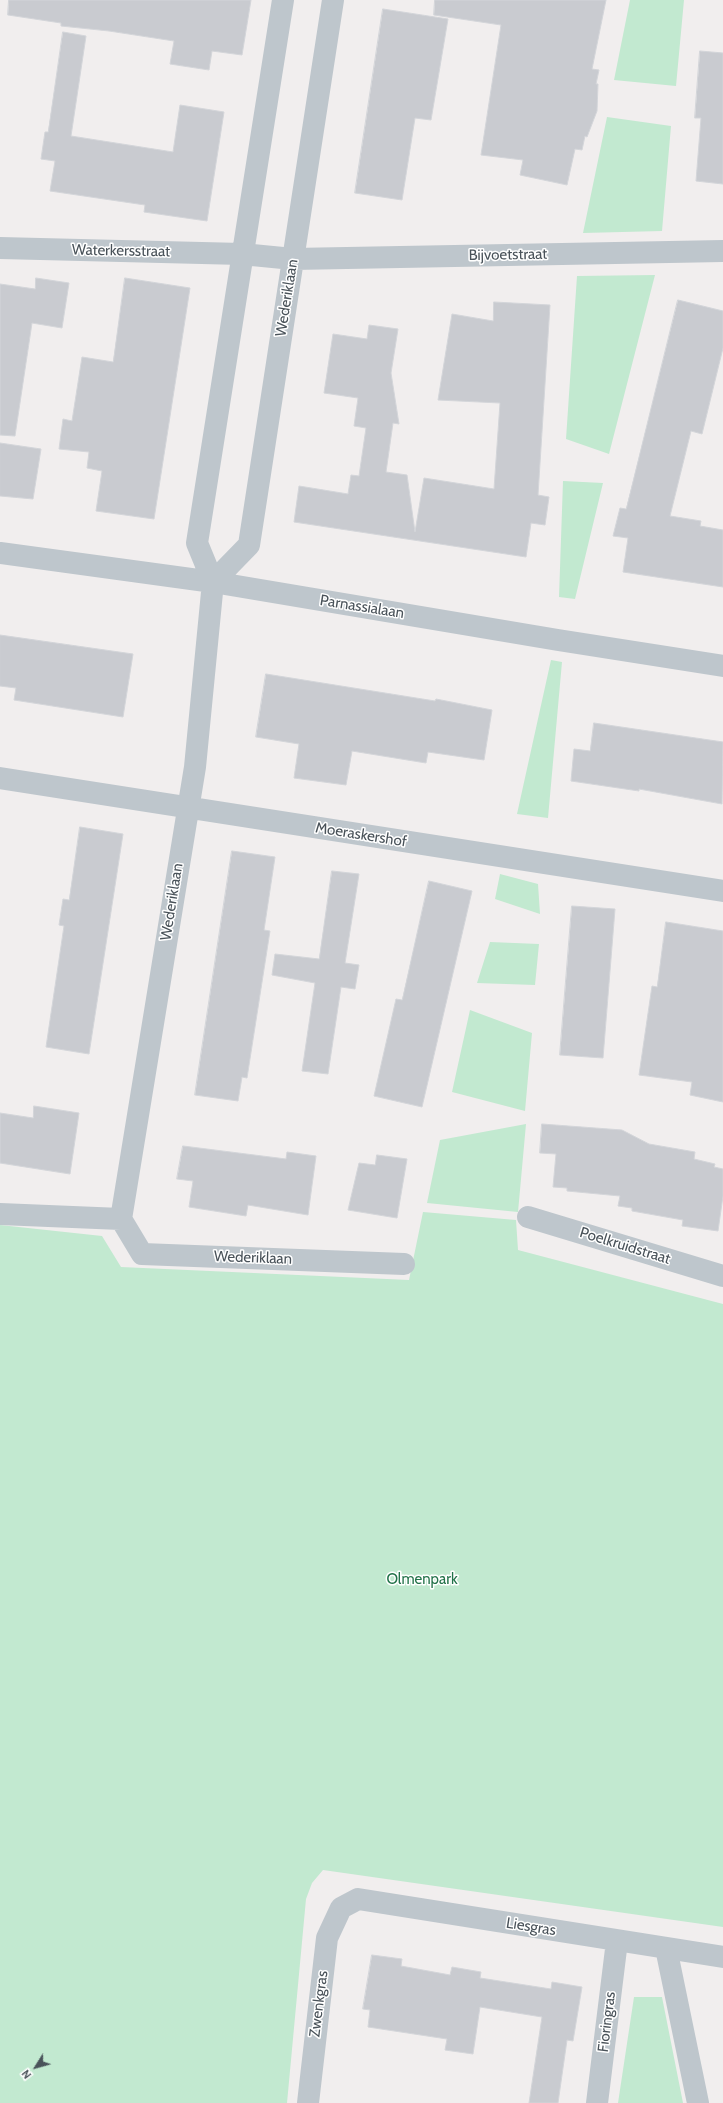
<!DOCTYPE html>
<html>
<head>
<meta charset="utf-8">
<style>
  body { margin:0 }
  #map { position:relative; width:723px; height:2103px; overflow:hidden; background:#f1eeee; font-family:Cabin,sans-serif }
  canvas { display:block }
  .north { position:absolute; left:16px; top:2047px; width:40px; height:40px; -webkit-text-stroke:3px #fff; paint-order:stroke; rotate:233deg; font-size:11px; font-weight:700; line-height:16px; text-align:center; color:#495259 }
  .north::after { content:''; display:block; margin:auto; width:14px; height:18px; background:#495259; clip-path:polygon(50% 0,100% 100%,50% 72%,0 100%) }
</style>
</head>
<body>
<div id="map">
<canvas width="723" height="2103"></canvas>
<div class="north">N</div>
</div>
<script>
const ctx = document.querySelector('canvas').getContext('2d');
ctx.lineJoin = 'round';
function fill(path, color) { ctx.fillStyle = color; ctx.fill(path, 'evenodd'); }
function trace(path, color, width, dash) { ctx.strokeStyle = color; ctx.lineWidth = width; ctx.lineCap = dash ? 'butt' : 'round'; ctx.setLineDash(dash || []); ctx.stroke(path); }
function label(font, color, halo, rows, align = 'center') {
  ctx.font = font + ' Cabin,sans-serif'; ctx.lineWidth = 3; ctx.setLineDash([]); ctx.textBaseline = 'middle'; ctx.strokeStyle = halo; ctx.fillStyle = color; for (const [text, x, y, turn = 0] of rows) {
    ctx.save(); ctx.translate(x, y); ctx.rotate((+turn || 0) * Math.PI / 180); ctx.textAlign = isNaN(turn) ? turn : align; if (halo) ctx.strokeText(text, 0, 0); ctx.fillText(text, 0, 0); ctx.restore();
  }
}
const green = new Path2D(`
  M 630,0 L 684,0 L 676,86 L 614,80 Z
  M 607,117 L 671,126 L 662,231 L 583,233 Z
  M 655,275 L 609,454 L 566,439 L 577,276 Z
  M 563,481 L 603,483 L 575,599 L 559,597 Z
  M 551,660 L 562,662 L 548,818 L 517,814 Z
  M 500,874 L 538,884 L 540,914 L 495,899 Z
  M 490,942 L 539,944 L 535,985 L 477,983 Z
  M 470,1010 L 532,1033 L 525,1111 L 452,1092 Z
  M 526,1124 L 518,1212 L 427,1203 L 440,1140 Z
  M 423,1212 L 516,1220 L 518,1250 L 723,1304 L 723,1927 L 323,1870 L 312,1883 L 306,1899 L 287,2103 L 0,2103 L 0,1225 L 102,1236 L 121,1267 L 409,1280 Z
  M 634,1997 L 662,1997 L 683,2103 L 618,2103 Z`);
const building = new Path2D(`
  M 9,0 L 251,0 L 242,55 L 212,51 L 209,70 L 170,64 L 174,41 L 109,31 L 61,26 L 61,23 L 8,15 Z
  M 435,0 L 606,0 L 592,69 L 599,70 L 596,84 L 598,84 L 597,111 L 587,137 L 585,136 L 582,150 L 575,149 L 567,185 L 520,175 L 523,160 L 481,155 L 501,25 L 434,15 Z
  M 383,9 L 448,19 L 431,120 L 415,118 L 402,200 L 355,193 Z
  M 63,32 L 86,36 L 71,136 L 173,152 L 180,105 L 224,112 L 207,221 L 144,212 L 145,205 L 50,191 L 55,161 L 41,159 L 45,132 L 48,132 Z
  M 700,51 L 723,53 L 723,184 L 696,181 L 701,118 L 695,118 Z
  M 36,278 L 69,283 L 62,328 L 32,323 L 15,436 L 0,435 L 0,284 L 35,289 Z
  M 125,278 L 190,288 L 154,519 L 96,511 L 102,471 L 87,468 L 89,452 L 59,449 L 63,419 L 72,421 L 82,357 L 113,362 Z
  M 678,300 L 723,311 L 723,348 L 702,434 L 691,431 L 670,516 L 701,521 L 700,526 L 723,530 L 723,587 L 623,572 L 628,538 L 613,536 L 620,508 L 626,509 Z
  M 494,302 L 550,305 L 538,495 L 549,497 L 545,525 L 531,523 L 526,557 L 294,522 L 299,486 L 348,494 L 351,475 L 359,476 L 366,428 L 354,426 L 358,398 L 324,393 L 333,334 L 367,339 L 369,325 L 398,329 L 391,373 L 399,424 L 393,423 L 386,472 L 407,475 L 415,532 L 424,478 L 494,489 L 500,403 L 438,400 L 452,314 L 493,321 Z
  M 0,443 L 41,449 L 33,499 L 0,496 Z
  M 0,635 L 133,654 L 123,717 L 14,700 L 16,688 L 0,686 Z
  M 266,674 L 435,701 L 436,699 L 492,710 L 484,760 L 428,752 L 426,763 L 352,751 L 346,785 L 294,778 L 299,744 L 256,737 Z
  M 594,723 L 723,742 L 722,804 L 639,789 L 639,791 L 571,781 L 574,749 L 590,751 Z
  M 80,827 L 123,834 L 89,1054 L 46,1047 L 64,926 L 59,925 L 63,899 L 69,900 Z
  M 232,851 L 275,857 L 264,930 L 270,931 L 247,1078 L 242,1077 L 238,1101 L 195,1095 Z
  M 332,871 L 359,874 L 345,963 L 359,965 L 355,989 L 341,987 L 328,1074 L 302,1071 L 315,983 L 272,975 L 275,954 L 319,959 Z
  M 429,881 L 472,891 L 422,1107 L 374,1096 L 396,999 L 402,1000 Z
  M 572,906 L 615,909 L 603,1058 L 560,1055 Z
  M 666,922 L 723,931 L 723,1102 L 690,1095 L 692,1082 L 639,1075 L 652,986 L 657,987 Z
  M 34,1106 L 79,1113 L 70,1174 L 0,1163 L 0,1113 L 33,1118 Z
  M 542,1124 L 622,1130 L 649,1144 L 695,1152 L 694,1159 L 715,1164 L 714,1167 L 723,1169 L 723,1196 L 718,1231 L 682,1226 L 683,1220 L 632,1211 L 632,1208 L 618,1206 L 620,1196 L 567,1191 L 567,1188 L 553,1187 L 556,1154 L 540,1153 Z
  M 183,1146 L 286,1159 L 287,1152 L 316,1156 L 308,1215 L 248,1205 L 246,1216 L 189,1207 L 193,1181 L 177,1179 Z
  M 377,1155 L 407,1159 L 397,1218 L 348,1210 L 359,1163 L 375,1165 Z
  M 372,1955 L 402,1959 L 401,1966 L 450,1975 L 452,1967 L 481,1972 L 480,1978 L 551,1989 L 552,1982 L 582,1987 L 573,2041 L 567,2040 L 558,2103 L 529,2103 L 542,2017 L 480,2007 L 473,2054 L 445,2050 L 447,2039 L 368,2027 L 370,2010 L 363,2009 Z`);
const street = new Path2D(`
  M 0,248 L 242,254 L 293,259 L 723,251
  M 0,553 L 213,582 L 558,640 L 723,666
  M 213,582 L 249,545 L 333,0
  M 0,778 L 723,891
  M 0,1214 L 121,1219 L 142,1254 L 404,1264
  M 528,1217 L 723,1276
  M 121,1219 L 195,767 L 213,582 L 197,543 L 283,0
  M 666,1948 L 698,2103
  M 308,2103 L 327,1938 L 341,1908 L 358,1899 L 723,1957
  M 597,2103 L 617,1941`);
const streetNames = [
  ["Waterkersstraat",121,251,1],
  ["Bijvoetstraat",508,255,-1],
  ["Wederiklaan",287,298,-81],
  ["Parnassialaan",362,607,9],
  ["Moeraskershof",361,835,9],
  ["Wederiklaan",172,902,-81],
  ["Poelkruidstraat",625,1246,17],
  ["Wederiklaan",253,1258,2],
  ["Liesgras",531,1927,9],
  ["Zwenkgras",319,2004,-83],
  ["Fioringras",607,2022,-83]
];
const parkNames = [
  ["Olmenpark",422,1580]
];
fill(green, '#c2e9d0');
fill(building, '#c9cbd0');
trace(building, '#d3d5d9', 1);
trace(street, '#bec6cc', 22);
label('15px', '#495259', '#fff', streetNames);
label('15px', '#227249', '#fff', parkNames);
</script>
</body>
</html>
